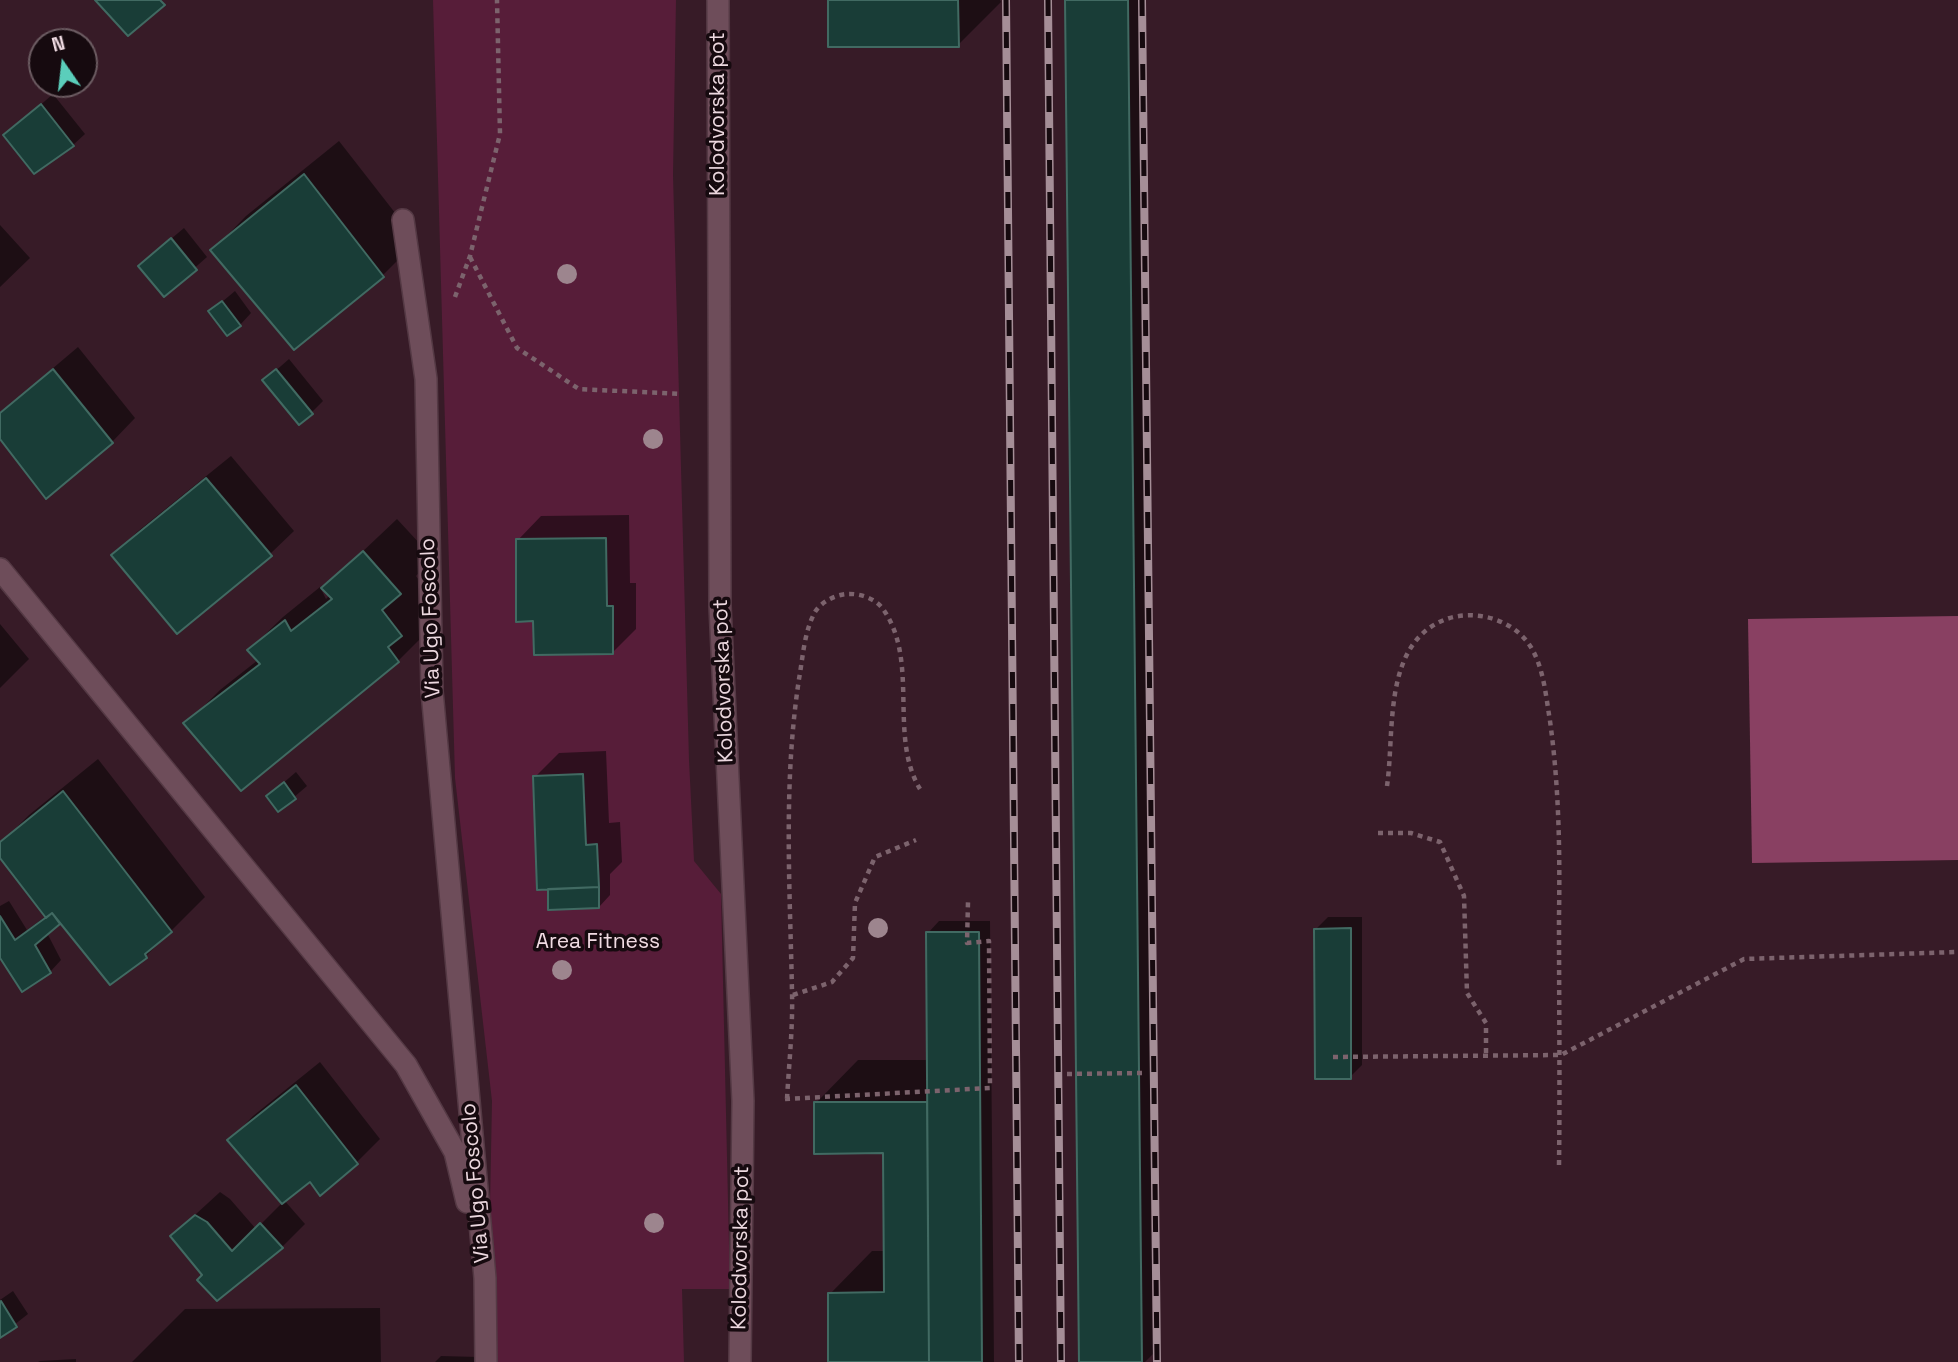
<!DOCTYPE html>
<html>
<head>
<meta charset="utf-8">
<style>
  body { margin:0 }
  #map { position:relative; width:1958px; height:1362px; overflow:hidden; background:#371b27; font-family:"Space Grotesk",sans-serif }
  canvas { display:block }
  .north { position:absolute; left:28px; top:28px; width:70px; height:70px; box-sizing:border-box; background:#160a0f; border:2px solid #6c5c62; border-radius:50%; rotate:346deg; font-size:19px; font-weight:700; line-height:28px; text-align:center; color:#ecd8df }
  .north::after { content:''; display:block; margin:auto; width:24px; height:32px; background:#5bcebb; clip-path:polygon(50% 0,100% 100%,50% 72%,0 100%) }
</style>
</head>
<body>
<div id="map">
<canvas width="1958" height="1362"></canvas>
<div class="north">N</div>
</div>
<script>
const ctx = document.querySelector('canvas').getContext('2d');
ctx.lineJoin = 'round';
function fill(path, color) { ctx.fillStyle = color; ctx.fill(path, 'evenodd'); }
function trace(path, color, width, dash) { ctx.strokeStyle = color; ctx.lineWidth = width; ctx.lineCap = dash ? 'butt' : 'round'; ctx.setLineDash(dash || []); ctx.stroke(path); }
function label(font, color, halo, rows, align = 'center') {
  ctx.font = font + ' "Space Grotesk",sans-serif'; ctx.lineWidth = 7; ctx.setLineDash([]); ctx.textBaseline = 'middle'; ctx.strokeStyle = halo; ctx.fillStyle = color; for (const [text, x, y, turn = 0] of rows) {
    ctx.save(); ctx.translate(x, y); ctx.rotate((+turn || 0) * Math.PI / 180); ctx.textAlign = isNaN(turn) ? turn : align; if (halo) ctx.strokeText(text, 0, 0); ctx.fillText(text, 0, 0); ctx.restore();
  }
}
const green = new Path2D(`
  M 433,0 L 676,0 L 673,175 L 689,760 L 694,861 L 721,894 L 730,1289 L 682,1289 L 684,1362 L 487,1362 L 492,1101 L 455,778 Z`);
const water = new Path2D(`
  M 1958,616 L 1958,860 L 1752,863 L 1748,619 Z`);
const shadow = new Path2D(`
  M 829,0 L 1000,0 L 1001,2 L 958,45 Z
  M 1067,0 L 1139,0 L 1153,1354 L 1145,1362 L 1081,1362 Z
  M 53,94 L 85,134 L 73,145 L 6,135 Z
  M 339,141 L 417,241 L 383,275 L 294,348 L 213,250 L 246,216 Z
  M 0,225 L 30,258 L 0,287 Z
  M 184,228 L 207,257 L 164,295 L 152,255 Z
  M 235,291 L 251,313 L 240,325 L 210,312 Z
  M 78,347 L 135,418 L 112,442 L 0,436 L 0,413 Z
  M 289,359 L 323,401 L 312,412 L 265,380 Z
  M 231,456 L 294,531 L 270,554 L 114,555 L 137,532 Z
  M 629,515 L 630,583 L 636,583 L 636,629 L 613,652 L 535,620 L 518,540 L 541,516 Z
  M 397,519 L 433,558 L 416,576 L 434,601 L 432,627 L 398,661 L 186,724 L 220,690 L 258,660 L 249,650 L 283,617 L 320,587 L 326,599 L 330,595 L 324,588 Z
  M 0,624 L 29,659 L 0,688 Z
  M 606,751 L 609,823 L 620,822 L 622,862 L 610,874 L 610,895 L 599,907 L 535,777 L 559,753 Z
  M 98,759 L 205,897 L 146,956 L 61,921 L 47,933 L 61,960 L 50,972 L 0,955 L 0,906 L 9,901 L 27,930 L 46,916 L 0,855 L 0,844 L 29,815 Z
  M 296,772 L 307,786 L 279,810 L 268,796 Z
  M 1328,917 L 1362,917 L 1362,1065 L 1350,1077 L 1316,929 Z
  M 939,921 L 990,921 L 994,1362 L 830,1362 L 830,1294 L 872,1251 L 885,1251 L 885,1151 L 816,1103 L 858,1060 L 929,1060 L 928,933 Z
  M 320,1062 L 380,1139 L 356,1163 L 310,1179 L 284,1200 L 305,1224 L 282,1247 L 204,1275 L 172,1236 L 220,1192 L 230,1199 L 256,1229 L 283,1202 L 230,1140 L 253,1116 Z
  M 13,1291 L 28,1314 L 0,1336 L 0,1300 Z
  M 380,1308 L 381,1362 L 132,1362 L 185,1309 Z
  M 441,1356 L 479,1357 L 479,1362 L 435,1362 Z
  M 76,1359 L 76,1362 L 38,1362 L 40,1361 Z`);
const building = new Path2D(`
  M 95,0 L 160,0 L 165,5 L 128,36 Z
  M 828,0 L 958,0 L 959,47 L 828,47 Z
  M 1065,0 L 1128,0 L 1142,1362 L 1079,1362 Z
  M 41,104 L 74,146 L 34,174 L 3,135 Z
  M 304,174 L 384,277 L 294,350 L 210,250 Z
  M 171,238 L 197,270 L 164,297 L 138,266 Z
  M 222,301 L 241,326 L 227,336 L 208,311 Z
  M 53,369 L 113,443 L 46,499 L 0,439 L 0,413 Z
  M 276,369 L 313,414 L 299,425 L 262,380 Z
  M 206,478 L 272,556 L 177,634 L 111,555 Z
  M 606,538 L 607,606 L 613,606 L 613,654 L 534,655 L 533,621 L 516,622 L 516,539 Z
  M 363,551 L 401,594 L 382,610 L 402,636 L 388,647 L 399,662 L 241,791 L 183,723 L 260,664 L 247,650 L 285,620 L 291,631 L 332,599 L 321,588 Z
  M 583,774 L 586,845 L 597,844 L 599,887 L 537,890 L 533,776 Z
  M 284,782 L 296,799 L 278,812 L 266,796 Z
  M 63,791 L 172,932 L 145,954 L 147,958 L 110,985 L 52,913 L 46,918 L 0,858 L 0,842 Z
  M 599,887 L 599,908 L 548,910 L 548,889 Z
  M 52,913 L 60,924 L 35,945 L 51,973 L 22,992 L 0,958 L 0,916 L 15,940 Z
  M 1351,928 L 1351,1079 L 1315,1079 L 1314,929 Z
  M 926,932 L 979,932 L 982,1362 L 929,1362 Z
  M 296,1085 L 358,1164 L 320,1196 L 310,1182 L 282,1204 L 227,1140 Z
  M 814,1102 L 927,1102 L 929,1362 L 828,1362 L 828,1293 L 884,1292 L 883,1153 L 814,1154 Z
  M 195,1215 L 207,1222 L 232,1251 L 260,1223 L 283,1248 L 217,1301 L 197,1280 L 202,1275 L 170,1236 Z
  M 1,1301 L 17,1327 L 0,1338 L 0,1302 Z`);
const path = new Path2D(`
  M 470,257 L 517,348 L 579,389 L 681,394
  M 455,297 L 470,256 L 500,134 L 497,0
  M 1387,786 C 1395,732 1382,645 1444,620 C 1474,608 1515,619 1532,649 C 1544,670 1546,697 1550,721 C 1559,786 1560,851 1559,917 C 1559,1000 1560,1083 1559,1166
  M 1378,833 L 1411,833 L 1440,842 L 1464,896 L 1467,993 L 1486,1023 L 1486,1055
  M 793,995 L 832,982 L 853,958 L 855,903 L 875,857 L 916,840
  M 1333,1057 L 1561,1055 L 1744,959 L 1958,952
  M 1067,1074 L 1146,1073
  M 785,1099 L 990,1088 L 989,941 L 967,943 L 968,902
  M 787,1099 C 789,1063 793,1028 792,992 C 790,887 783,784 799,679 C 803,657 804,632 815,612 C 821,602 835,595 846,594 C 859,593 875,598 883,609 C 920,661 888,736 920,789`);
const street = new Path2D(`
  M 718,0 L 720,606 L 743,1101 L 740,1362
  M 403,220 L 426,379 L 432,691 L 485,1278 L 486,1362
  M 0,569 L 406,1065 L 455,1152 L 467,1202`);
const rail = new Path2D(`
  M 1006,0 L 1019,1362
  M 1048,0 L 1061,1362
  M 1142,0 L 1157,1362`);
const trees = [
  [567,274],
  [653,439],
  [878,928],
  [562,970],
  [654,1223]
];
const streetNames = [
  ["Kolodvorska pot",718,114,-90],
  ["Via Ugo Foscolo",431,618,-92],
  ["Kolodvorska pot",724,681,-92],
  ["Via Ugo Foscolo",476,1183,-95],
  ["Kolodvorska pot",741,1248,-89]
];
const parkNames = [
  ["Area Fitness",598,942]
];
fill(green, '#571d39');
fill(water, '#894062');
fill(shadow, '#0007');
fill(building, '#193d37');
trace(building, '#416a62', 2);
trace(street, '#543944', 24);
trace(path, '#7c636d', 4.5, [5, 5]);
trace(street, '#6e4d5a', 21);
trace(rail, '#a58e97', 8);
trace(rail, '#160a0f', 5, [16]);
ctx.fillStyle = '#9d858e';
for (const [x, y] of trees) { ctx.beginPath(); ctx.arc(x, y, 10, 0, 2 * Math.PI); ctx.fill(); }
label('21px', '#ecd8df', '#160a0f', streetNames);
label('21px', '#f1dbe3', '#160a0f', parkNames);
</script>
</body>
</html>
